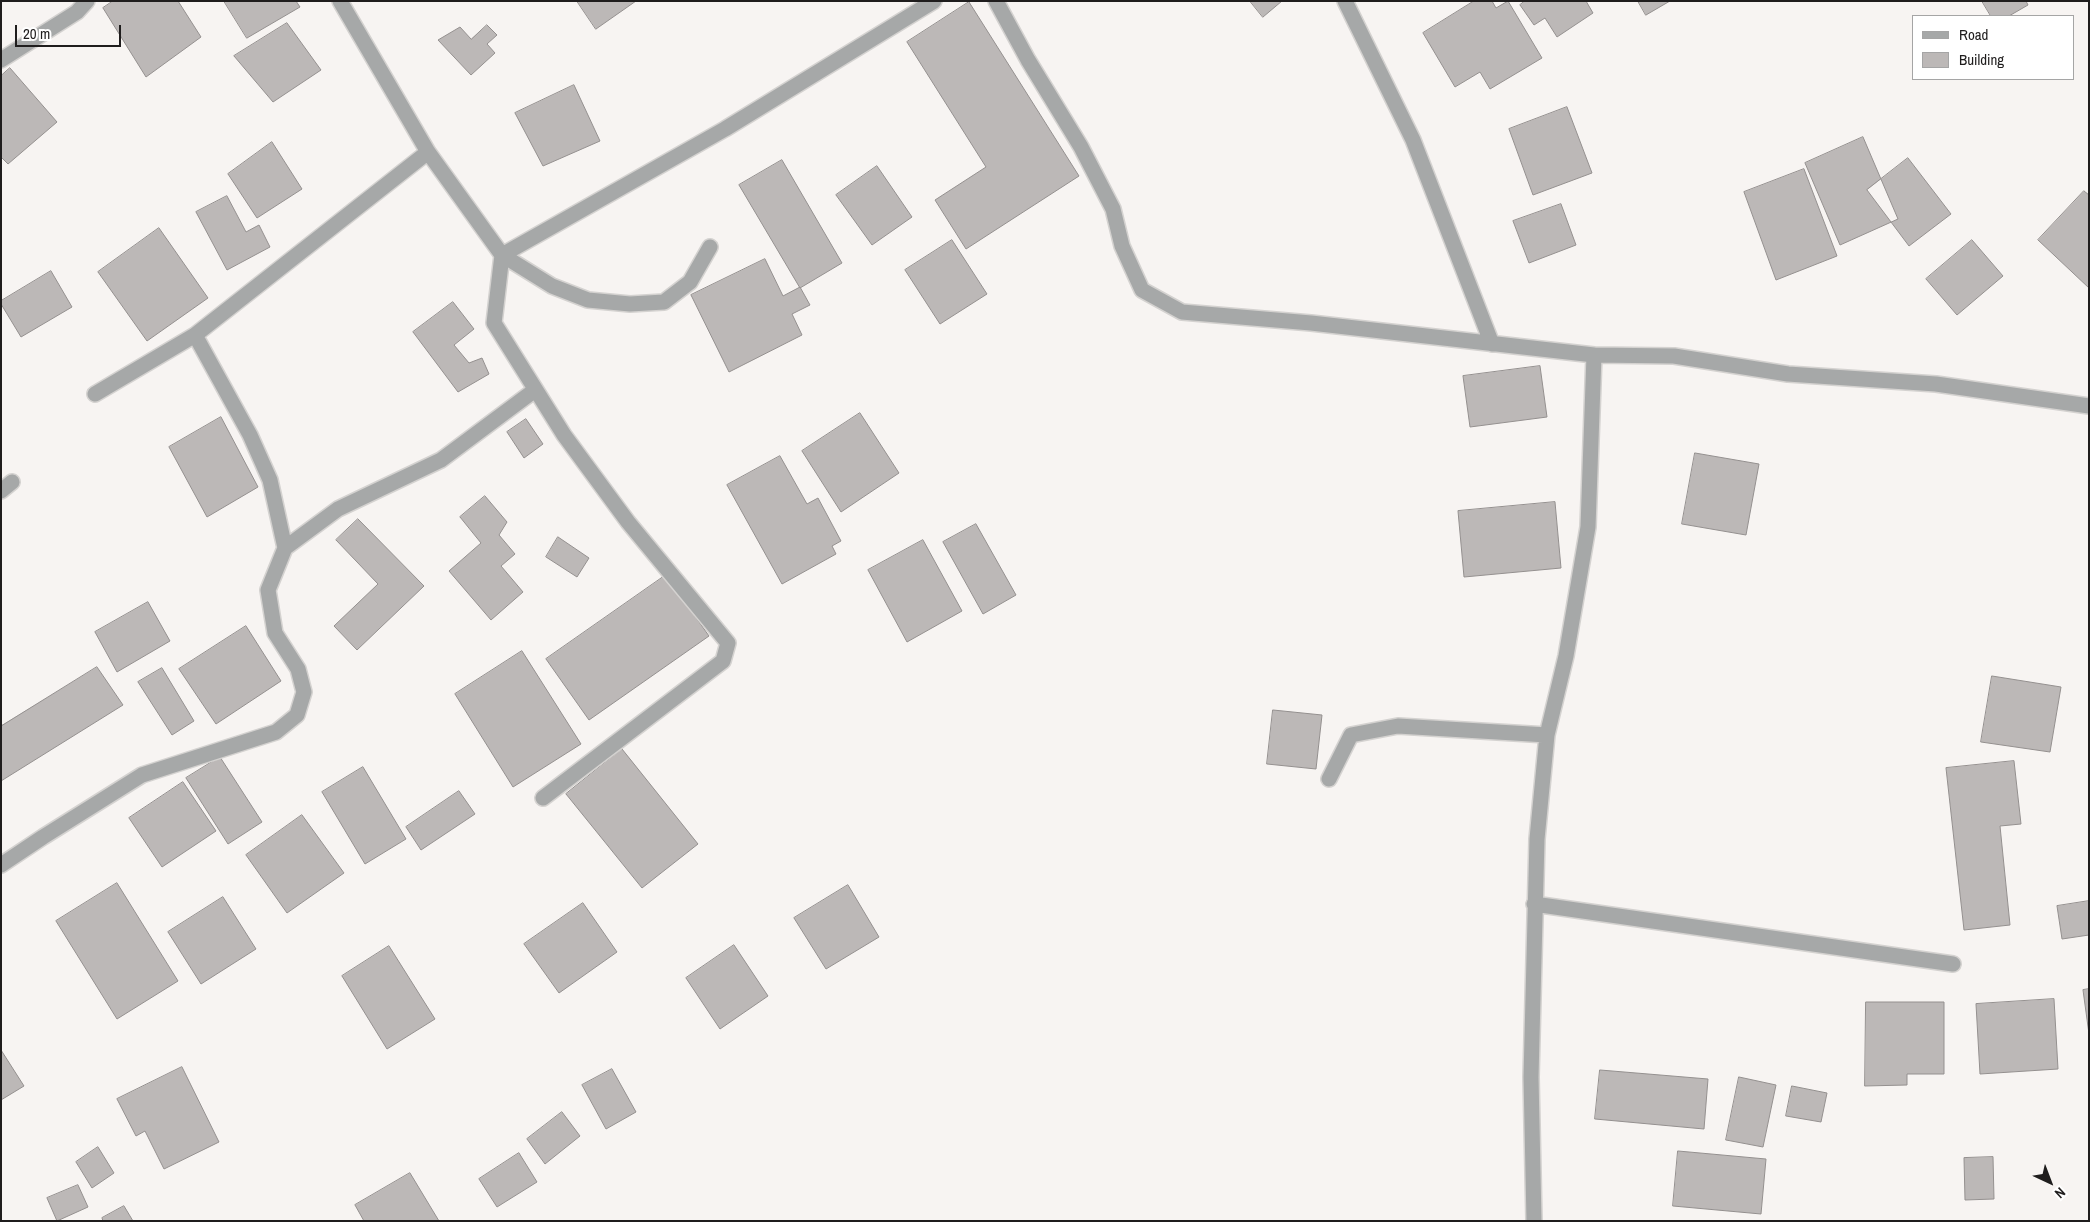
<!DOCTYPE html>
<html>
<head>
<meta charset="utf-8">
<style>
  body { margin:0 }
  #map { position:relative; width:2090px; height:1222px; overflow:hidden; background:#f7f4f2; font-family:"Archivo Narrow",sans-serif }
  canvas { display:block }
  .frame { position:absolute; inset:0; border:2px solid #1f1d1d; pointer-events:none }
  .legend { position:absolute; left:1912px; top:15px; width:162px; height:65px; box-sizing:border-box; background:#fff; border:1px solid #a5a5a5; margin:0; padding:6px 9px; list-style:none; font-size:15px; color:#1f1d1d }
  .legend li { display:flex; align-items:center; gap:10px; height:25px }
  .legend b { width:25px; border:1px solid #a5a5a5 }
  .north { position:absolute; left:2025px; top:1157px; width:50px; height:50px; -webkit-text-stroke:4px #fff; paint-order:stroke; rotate:137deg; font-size:14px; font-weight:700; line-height:20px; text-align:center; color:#1f1d1d }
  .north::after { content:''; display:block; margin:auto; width:18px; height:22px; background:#1f1d1d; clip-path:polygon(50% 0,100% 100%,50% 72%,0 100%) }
  .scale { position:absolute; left:15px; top:25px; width:106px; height:22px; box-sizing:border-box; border:2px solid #1f1d1d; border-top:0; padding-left:6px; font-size:15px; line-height:18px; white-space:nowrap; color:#1f1d1d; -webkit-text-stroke:4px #fff; paint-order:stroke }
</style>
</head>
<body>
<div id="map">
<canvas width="2090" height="1222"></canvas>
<div class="frame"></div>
<ul class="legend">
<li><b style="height:6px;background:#a6a8a8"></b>Road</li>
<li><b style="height:14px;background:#bcb8b7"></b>Building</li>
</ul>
<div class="north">N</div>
<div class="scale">20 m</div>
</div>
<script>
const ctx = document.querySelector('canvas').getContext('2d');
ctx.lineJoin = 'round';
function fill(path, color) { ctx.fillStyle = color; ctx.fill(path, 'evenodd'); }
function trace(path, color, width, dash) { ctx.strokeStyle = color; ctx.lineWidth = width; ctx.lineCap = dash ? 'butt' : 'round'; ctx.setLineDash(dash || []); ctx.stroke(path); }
const building = new Path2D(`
  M 113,1 L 178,1 L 201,37 L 146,77 L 103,8 Z
  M 224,1 L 296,1 L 300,7 L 247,38 Z
  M 577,1 L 636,1 L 596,29 Z
  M 1250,1 L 1282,1 L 1263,17 Z
  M 1474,1 L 1492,1 L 1496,8 L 1508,1 L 1542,58 L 1490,89 L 1480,72 L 1455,87 L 1423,33 Z
  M 1525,1 L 1586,1 L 1593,13 L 1557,37 L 1545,18 L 1534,25 L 1520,5 Z
  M 1638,1 L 1670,1 L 1646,15 Z
  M 1982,1 L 2026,1 L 2028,5 L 2009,16 L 1991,16 Z
  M 969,2 L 1079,176 L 966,249 L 935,200 L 986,167 L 907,42 Z
  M 287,23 L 321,70 L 273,102 L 234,56 Z
  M 487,25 L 497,35 L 487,44 L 495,53 L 471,75 L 438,40 L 460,27 L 471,39 Z
  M 10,68 L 57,122 L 8,164 L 1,157 L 1,76 Z
  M 574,85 L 600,141 L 543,166 L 515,113 Z
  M 1567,107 L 1592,173 L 1533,195 L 1509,129 Z
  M 1863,137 L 1898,219 L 1840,245 L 1805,163 Z
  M 272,142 L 302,189 L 257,218 L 228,174 Z
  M 1908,158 L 1951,214 L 1909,246 L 1867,190 Z
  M 782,160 L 842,263 L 800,288 L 739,185 Z
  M 877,166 L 912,217 L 872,245 L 836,195 Z
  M 1804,169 L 1837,256 L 1776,280 L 1744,192 Z
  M 2084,191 L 2089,195 L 2089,288 L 2038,240 Z
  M 227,196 L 246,232 L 259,225 L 270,247 L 227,270 L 196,212 Z
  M 1561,204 L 1576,245 L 1529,263 L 1513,221 Z
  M 159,228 L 208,298 L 147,341 L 98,272 Z
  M 952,240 L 987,294 L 940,324 L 905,270 Z
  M 1972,240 L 2003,276 L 1957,315 L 1926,279 Z
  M 765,259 L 783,296 L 800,287 L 810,305 L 792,314 L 802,335 L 729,372 L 691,295 Z
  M 51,271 L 72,307 L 21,337 L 1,304 L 1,301 Z
  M 453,302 L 474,329 L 454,345 L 469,363 L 482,358 L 489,374 L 458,392 L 413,332 Z
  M 1540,366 L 1547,417 L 1470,427 L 1463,376 Z
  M 860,413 L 899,473 L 841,512 L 802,451 Z
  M 221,417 L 258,487 L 207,517 L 169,447 Z
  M 526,419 L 543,444 L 524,458 L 507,432 Z
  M 1695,453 L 1759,464 L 1746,535 L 1682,524 Z
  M 780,456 L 807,504 L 818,498 L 841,541 L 832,546 L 836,554 L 782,584 L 727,485 Z
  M 485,496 L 507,522 L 499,535 L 515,554 L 501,566 L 523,592 L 491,620 L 449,571 L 481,543 L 460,517 Z
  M 1555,502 L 1561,568 L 1464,577 L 1458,511 Z
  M 358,519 L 424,586 L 357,650 L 334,626 L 378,584 L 336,540 Z
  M 976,524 L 1016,595 L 983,614 L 943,542 Z
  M 558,537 L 589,558 L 577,577 L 546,557 Z
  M 923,540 L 962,611 L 907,642 L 868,570 Z
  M 666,575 L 709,636 L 589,720 L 546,659 Z
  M 148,602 L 170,641 L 117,672 L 95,632 Z
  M 246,626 L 281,681 L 216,724 L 179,669 Z
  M 522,651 L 581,744 L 513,787 L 455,694 Z
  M 97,667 L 123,705 L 1,781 L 1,723 L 2,725 Z
  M 162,668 L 194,721 L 172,735 L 138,682 Z
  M 1992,676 L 2061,687 L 2050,752 L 1981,742 Z
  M 1273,710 L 1322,715 L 1316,769 L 1267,764 Z
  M 622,749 L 698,844 L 642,888 L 566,794 Z
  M 220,757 L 262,822 L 228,844 L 186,778 Z
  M 2014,761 L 2021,824 L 2000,826 L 2010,925 L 1964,930 L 1946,768 Z
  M 363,767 L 406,839 L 365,864 L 322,792 Z
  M 183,782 L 216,831 L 162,867 L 129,818 Z
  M 459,791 L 475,814 L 421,850 L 406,827 Z
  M 302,815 L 344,873 L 287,913 L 246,855 Z
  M 117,883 L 178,981 L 117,1019 L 56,921 Z
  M 848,885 L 879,937 L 826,969 L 794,918 Z
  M 223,897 L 256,949 L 201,984 L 168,932 Z
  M 2089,901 L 2089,935 L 2062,939 L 2057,906 Z
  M 583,903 L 617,952 L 559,993 L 524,944 Z
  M 734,945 L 768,996 L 720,1029 L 686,978 Z
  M 389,946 L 435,1019 L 387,1049 L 342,976 Z
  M 2089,989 L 2089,1034 L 2083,990 Z
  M 2054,999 L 2058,1069 L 1980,1074 L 1976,1004 Z
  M 1866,1002 L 1944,1002 L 1944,1074 L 1907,1074 L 1907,1085 L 1865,1086 Z
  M 1,1050 L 24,1086 L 1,1100 Z
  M 182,1067 L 219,1142 L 164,1169 L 145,1131 L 136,1136 L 117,1099 Z
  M 612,1069 L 636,1112 L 606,1129 L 582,1085 Z
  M 1600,1070 L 1708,1079 L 1704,1129 L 1595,1119 Z
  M 1739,1077 L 1776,1085 L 1763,1147 L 1726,1140 Z
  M 1792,1086 L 1827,1093 L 1821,1122 L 1786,1116 Z
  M 562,1112 L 580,1136 L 545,1164 L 527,1139 Z
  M 98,1147 L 114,1173 L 92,1188 L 76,1162 Z
  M 1678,1151 L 1766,1159 L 1761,1214 L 1673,1206 Z
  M 519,1153 L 537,1182 L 497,1207 L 479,1179 Z
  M 1993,1157 L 1994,1199 L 1965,1200 L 1964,1158 Z
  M 410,1173 L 439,1221 L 364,1221 L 355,1205 Z
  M 78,1185 L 88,1207 L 57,1221 L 47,1198 Z
  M 124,1206 L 133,1221 L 103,1221 L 102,1218 Z`);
const minor = new Path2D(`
  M 340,1 L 428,152 L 502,255 L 494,323 L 564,435 L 628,522 L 728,643 L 723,661 L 543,798
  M 996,1 L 1028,60 L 1081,147 L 1113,209 L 1122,246 L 1142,290 L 1182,312 L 1311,323 L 1594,355
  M 1345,1 L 1413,140 L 1492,344
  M 1,60 L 77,12 L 87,1
  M 710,247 L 690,282 L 664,302 L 630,304 L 588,300 L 552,286 L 502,255 L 725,129 L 934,1
  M 195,335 L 250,435 L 270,480 L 285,548
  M 95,394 L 195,335 L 428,152
  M 1,491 L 12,482
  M 1329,779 L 1351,735 L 1398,726 L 1547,735
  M 1,865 L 43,837 L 142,775 L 276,732 L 297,715 L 304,692 L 298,669 L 275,633 L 268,590 L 285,548 L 338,509 L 441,460 L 535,390
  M 1534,904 L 1953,964
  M 1534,1221 L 1531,1077 L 1537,839 L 1547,735 L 1566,656 L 1588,527 L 1594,355 L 1674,356 L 1788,374 L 1936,384 L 2089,406`);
fill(building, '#bcb8b7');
trace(building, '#94908f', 1);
trace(minor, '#d4d2d0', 18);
trace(minor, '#a6a8a8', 15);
</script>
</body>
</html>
